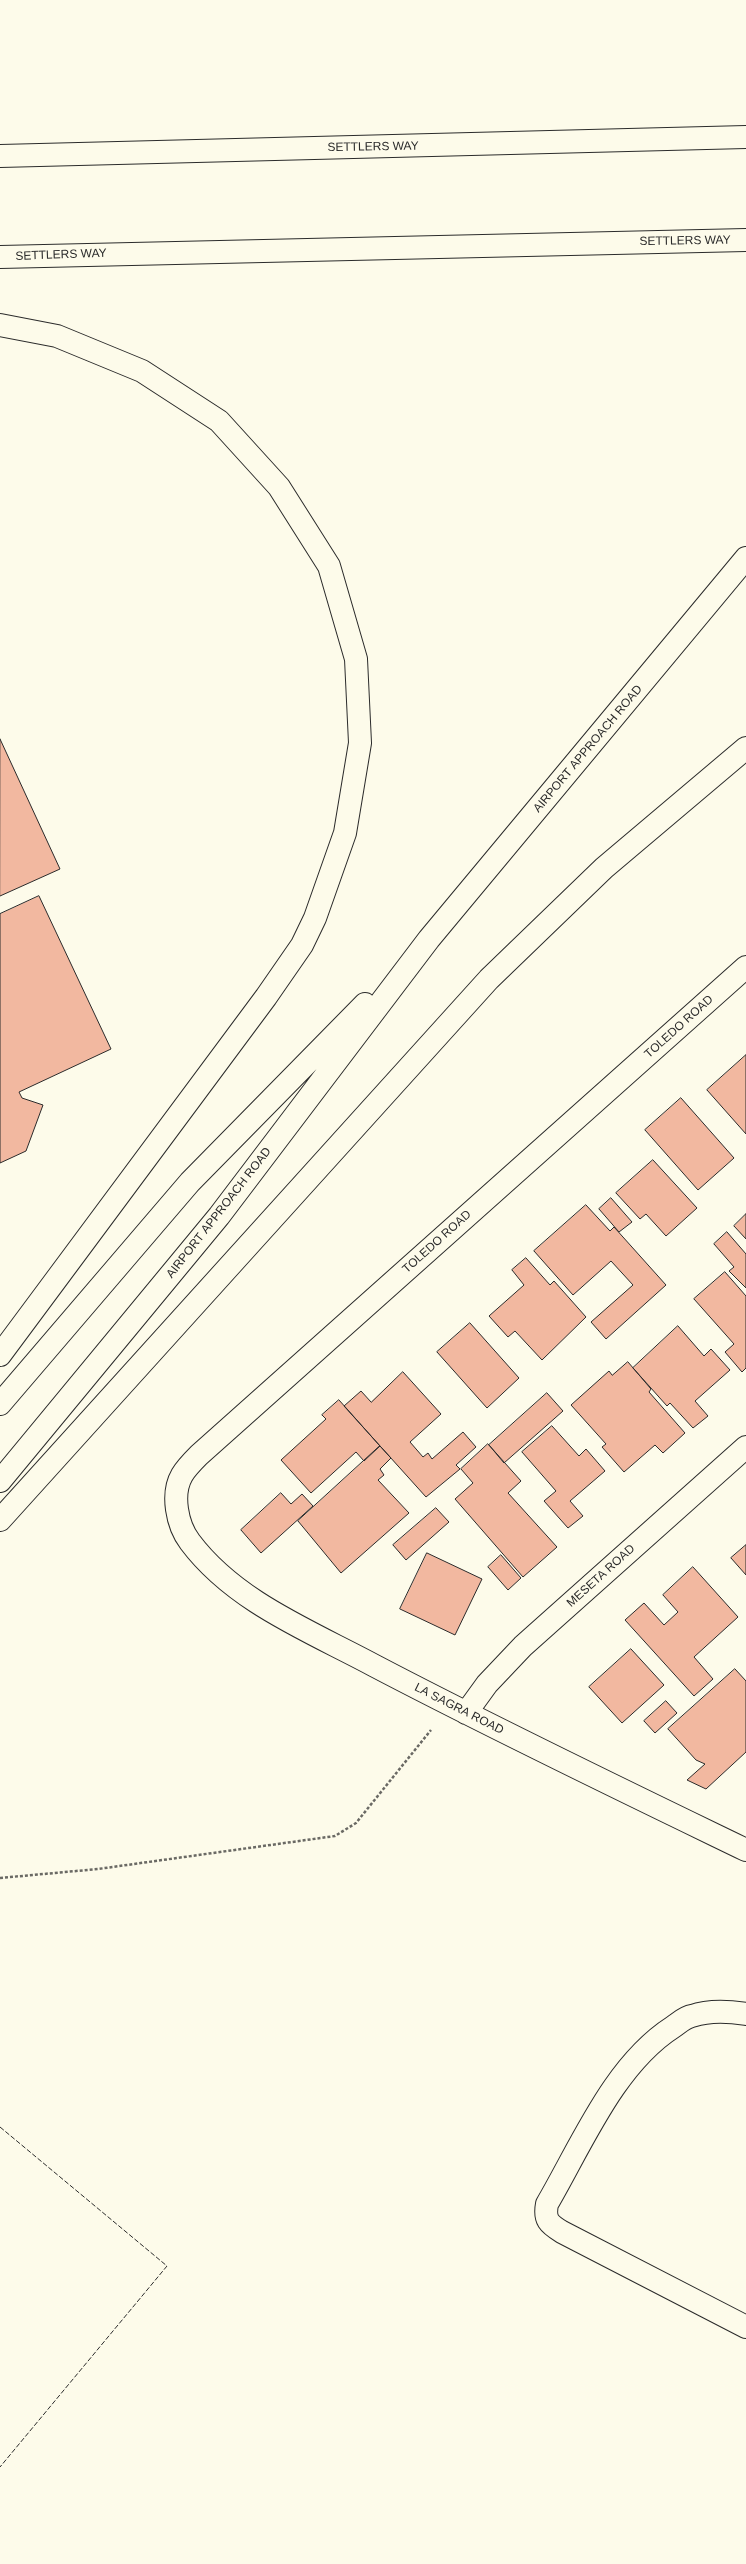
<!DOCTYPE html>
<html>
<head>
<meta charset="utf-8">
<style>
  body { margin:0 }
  canvas { display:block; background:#fdfbea }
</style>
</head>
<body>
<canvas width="746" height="2564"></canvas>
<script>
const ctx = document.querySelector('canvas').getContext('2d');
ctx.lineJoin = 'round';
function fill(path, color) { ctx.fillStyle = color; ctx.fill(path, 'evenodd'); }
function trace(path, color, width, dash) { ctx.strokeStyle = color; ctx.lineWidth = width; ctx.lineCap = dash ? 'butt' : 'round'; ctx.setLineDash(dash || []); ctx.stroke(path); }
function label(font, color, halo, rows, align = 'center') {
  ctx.font = font + ' Arial,sans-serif'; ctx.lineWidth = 3; ctx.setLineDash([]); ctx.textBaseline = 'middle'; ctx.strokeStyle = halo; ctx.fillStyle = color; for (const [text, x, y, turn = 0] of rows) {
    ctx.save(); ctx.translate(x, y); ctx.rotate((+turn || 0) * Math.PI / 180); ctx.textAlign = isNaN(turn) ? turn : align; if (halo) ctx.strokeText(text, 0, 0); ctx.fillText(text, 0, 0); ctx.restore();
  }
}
const building = new Path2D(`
  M 0,739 L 60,869 L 0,896 Z
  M 39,896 L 111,1049 L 19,1092 L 22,1098 L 43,1105 L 26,1151 L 0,1163 L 0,914 Z
  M 746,1055 L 746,1134 L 707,1090 Z
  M 681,1098 L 734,1158 L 698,1190 L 645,1130 Z
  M 653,1160 L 697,1208 L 666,1236 L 646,1214 L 640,1219 L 616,1193 Z
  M 611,1198 L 632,1222 L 619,1232 L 599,1209 Z
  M 586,1205 L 610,1231 L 614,1227 L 666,1285 L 606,1339 L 591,1322 L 633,1285 L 611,1261 L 573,1295 L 534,1251 Z
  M 746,1214 L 746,1239 L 734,1226 Z
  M 727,1232 L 746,1254 L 746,1288 L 729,1271 L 734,1267 L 714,1244 Z
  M 526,1258 L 550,1285 L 554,1281 L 586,1317 L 542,1360 L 515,1331 L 508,1337 L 489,1316 L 524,1285 L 512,1270 Z
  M 725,1272 L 746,1296 L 746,1368 L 742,1372 L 725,1352 L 734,1344 L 694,1299 Z
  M 470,1323 L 519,1378 L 487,1408 L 437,1352 Z
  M 678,1326 L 704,1356 L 711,1349 L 730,1370 L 695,1401 L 708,1416 L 693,1428 L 670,1403 L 667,1406 L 633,1368 Z
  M 628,1362 L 651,1389 L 649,1392 L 685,1433 L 663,1453 L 655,1445 L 624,1472 L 602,1447 L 606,1444 L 571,1405 L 609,1371 L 612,1375 Z
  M 403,1372 L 441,1414 L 410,1442 L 423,1457 L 428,1453 L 432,1459 L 463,1432 L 476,1447 L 456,1465 L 460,1469 L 426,1497 L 344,1406 L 361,1391 L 371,1402 Z
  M 547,1393 L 563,1411 L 504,1463 L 489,1445 Z
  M 339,1400 L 380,1446 L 364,1461 L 356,1452 L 311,1493 L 281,1460 L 326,1419 L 322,1415 Z
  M 552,1426 L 579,1456 L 586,1449 L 605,1471 L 570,1501 L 583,1516 L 568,1528 L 544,1501 L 556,1491 L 522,1452 Z
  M 488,1444 L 521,1481 L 508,1493 L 557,1547 L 523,1577 L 455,1499 L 473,1483 L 461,1469 Z
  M 380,1446 L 391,1458 L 380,1469 L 384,1475 L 378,1480 L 409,1513 L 341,1573 L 298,1521 Z
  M 281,1493 L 291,1504 L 302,1494 L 313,1506 L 261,1553 L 241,1530 Z
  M 436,1508 L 449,1522 L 406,1560 L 393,1545 Z
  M 746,1545 L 746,1575 L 731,1558 Z
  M 427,1553 L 482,1579 L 455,1635 L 400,1609 Z
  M 501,1555 L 521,1578 L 508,1590 L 488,1567 Z
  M 693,1567 L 738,1617 L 694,1657 L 713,1679 L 694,1696 L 625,1620 L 644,1603 L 664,1625 L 678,1612 L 663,1595 Z
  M 631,1649 L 664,1685 L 622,1723 L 589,1687 Z
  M 735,1669 L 746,1681 L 746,1752 L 706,1789 L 687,1780 L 705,1764 L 696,1760 L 668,1729 Z
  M 666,1701 L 677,1713 L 655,1733 L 644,1721 Z`);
const path = new Path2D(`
  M 0,1878 L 98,1869 L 335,1836 L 356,1823 L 431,1730`);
const minor = new Path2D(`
  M 746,967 L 199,1455 C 193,1461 186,1468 182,1475 C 171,1494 177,1525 190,1542 C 235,1602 310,1631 375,1666 C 497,1730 622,1790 746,1850
  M 466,1713 L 487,1684 L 523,1646 L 746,1447
  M 746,2014 C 728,2011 709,2010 692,2016 C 685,2017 679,2023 673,2027 C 614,2065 582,2144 547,2204 C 544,2220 549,2224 562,2232 L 746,2327`);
const major = new Path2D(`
  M 0,1404 L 190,1182 L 365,1004
  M 0,1481 L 219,1216 L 429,939 L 746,558`);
const highway = new Path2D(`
  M 0,156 L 746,137
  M 0,257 L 746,240
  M 0,325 L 57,336 L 142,371 L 219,421 L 279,487 L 329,566 L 356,659 L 360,743 L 345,833 L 315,918 L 302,945 L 266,997 L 0,1355
  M 0,1520 L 489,979 L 604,868 L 746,748`);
const fence = new Path2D(`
  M 0,2127 L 167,2266 L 0,2467`);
const streetNames = [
  ["SETTLERS WAY",373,147,-1],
  ["SETTLERS WAY",685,241,-1],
  ["SETTLERS WAY",61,255,-2],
  ["AIRPORT APPROACH ROAD",588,749,-50],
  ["TOLEDO ROAD",679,1027,-42],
  ["AIRPORT APPROACH ROAD",219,1213,-52],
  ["TOLEDO ROAD",437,1242,-42],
  ["MESETA ROAD",601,1576,-42],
  ["LA SAGRA ROAD",459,1709,27]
];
fill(building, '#f2b8a0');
trace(building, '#2b2b2b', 1);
trace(minor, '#2b2b2b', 24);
trace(major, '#2b2b2b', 24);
trace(highway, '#2b2b2b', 24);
trace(path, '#6a6964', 2.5, [3, 2]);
trace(minor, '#fdfbea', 22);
trace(major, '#fdfbea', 22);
trace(highway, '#fdfbea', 22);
trace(fence, '#2b2b2b', 1, [5, 2]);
label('12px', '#2b2b2b', '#fdfbea', streetNames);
</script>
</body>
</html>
